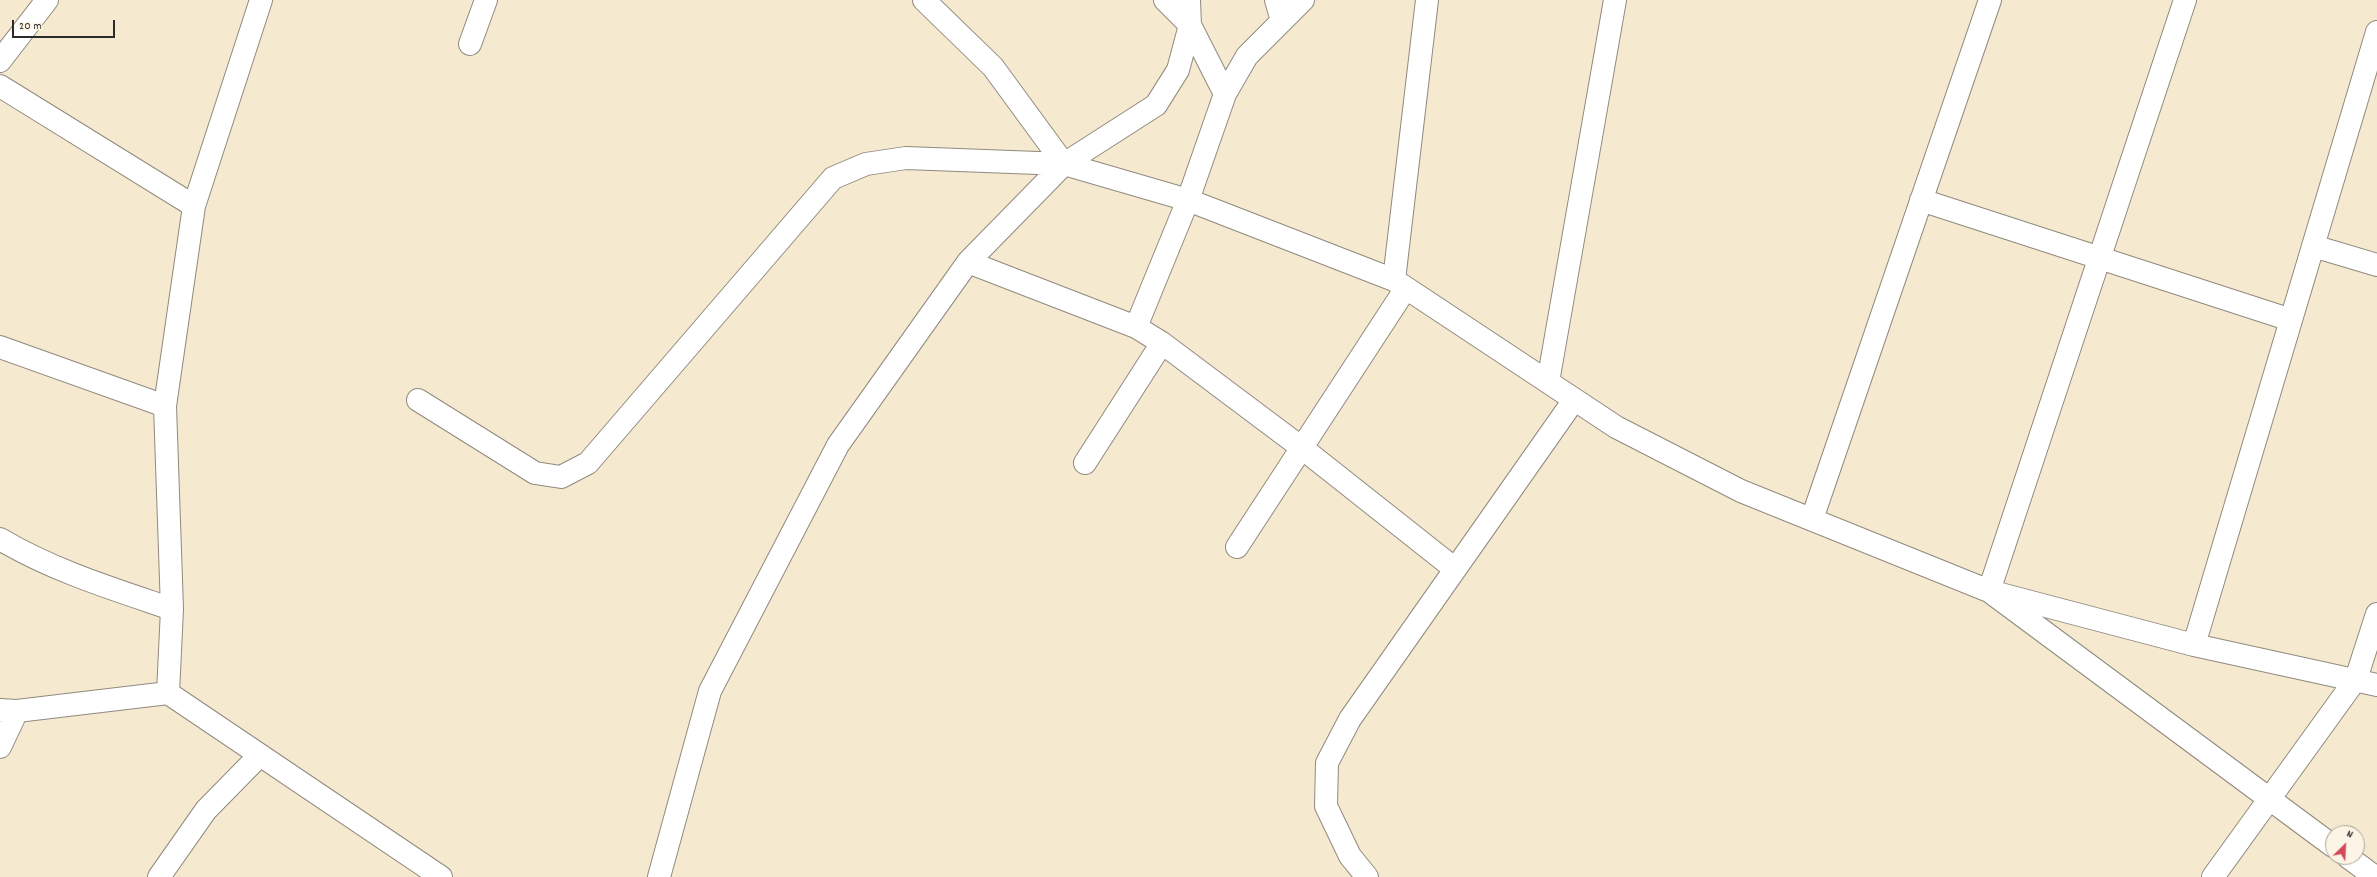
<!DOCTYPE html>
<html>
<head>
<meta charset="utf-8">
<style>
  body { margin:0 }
  #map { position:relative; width:2377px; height:877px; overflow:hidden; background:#f5e9d0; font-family:Dekko,sans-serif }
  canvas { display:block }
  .north { position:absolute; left:2325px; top:825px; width:40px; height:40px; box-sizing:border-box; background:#fcf5e5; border:1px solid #a8a49b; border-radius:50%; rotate:24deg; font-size:11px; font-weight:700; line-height:16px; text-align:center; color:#2b2b2b }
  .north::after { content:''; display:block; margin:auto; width:14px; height:18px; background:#d1495b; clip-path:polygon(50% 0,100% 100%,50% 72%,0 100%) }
  .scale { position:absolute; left:12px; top:20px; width:103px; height:18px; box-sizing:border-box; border:2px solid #2b2b2b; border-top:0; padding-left:5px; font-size:12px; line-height:14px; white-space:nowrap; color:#2b2b2b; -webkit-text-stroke:3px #fcf5e5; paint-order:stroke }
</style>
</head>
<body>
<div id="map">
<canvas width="2377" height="877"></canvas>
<div class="north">N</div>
<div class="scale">20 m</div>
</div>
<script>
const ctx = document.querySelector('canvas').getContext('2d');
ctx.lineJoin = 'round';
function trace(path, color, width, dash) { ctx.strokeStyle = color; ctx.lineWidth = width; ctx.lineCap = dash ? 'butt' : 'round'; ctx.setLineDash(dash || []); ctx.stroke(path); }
const minor = new Path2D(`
  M 261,0 L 194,206 L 165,406 L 172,609 L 168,693 L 441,877
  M 924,0 L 993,67 L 1064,164 L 1188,200 L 1394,280 L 1616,427 L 1741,491 L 1989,591 L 2194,645 L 2377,685
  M 1165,0 L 1190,25 L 1225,94
  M 1276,0 L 1282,21
  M 2185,0 L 1989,591 L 2333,846
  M 470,44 L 486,0
  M 0,61 L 47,0
  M 0,86 L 194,206
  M 1921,200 L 2291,320
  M 2313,246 L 2377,265
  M 968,262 L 1136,327 L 1162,343 L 1302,448 L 1455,569
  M 1394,280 L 1427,0
  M 1136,327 L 1188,200 L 1225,94 L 1247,56 L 1303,0
  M 0,347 L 165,406
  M 1548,382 L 1615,0
  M 418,400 L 535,473 L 561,477 L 588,463 L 833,178 L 866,164 L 906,158 L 1064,164
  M 1085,463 L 1162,343
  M 1812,519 L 1990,0
  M 0,539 C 54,571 113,589 172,609
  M 1237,547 L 1406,288
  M 2194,645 L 2377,32
  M 0,710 L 17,711 L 0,747
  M 17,711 L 168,693
  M 2348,857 L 2375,877
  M 159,877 L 206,810 L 259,756
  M 659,877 L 710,691 L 838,445 L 968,262 L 1064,164 L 1156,105 L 1178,70 L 1190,25 L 1189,0
  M 1367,877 L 1350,856 L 1326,806 L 1327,763 L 1350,719 L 1574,400
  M 2213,877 L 2356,679 L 2377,614`);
trace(minor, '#908a7e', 24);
trace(minor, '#fff', 22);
</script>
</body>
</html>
